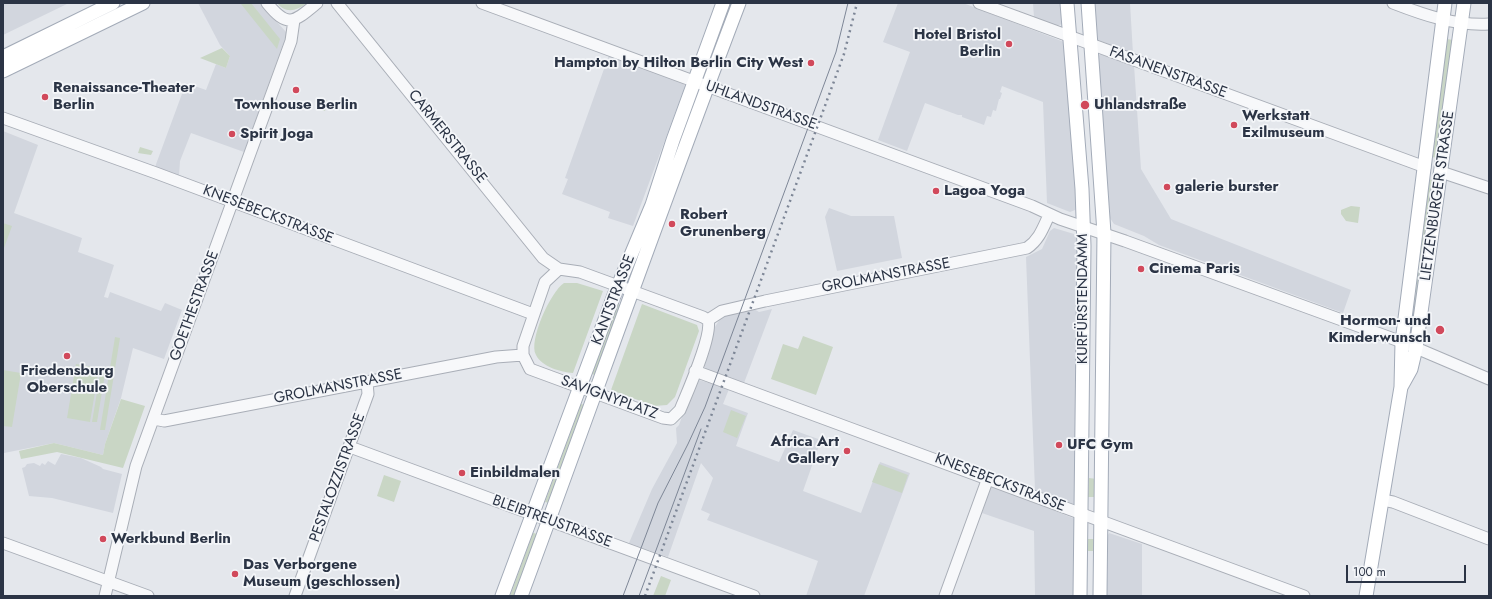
<!DOCTYPE html>
<html>
<head>
<meta charset="utf-8">
<style>
  body { margin:0 }
  #map { position:relative; width:1492px; height:599px; overflow:hidden; background:#e4e7ec; font-family:Jost,sans-serif }
  canvas { display:block }
  .frame { position:absolute; inset:0; border:4px solid #2b3445; pointer-events:none }
  .scale { position:absolute; left:1346px; top:565px; width:120px; height:18px; box-sizing:border-box; border:2px solid #2b3445; border-top:0; padding-left:5px; font-size:12px; line-height:14px; white-space:nowrap; color:#2b3445; -webkit-text-stroke:3px #f4f6f9; paint-order:stroke }
</style>
</head>
<body>
<div id="map">
<canvas width="1492" height="599"></canvas>
<div class="frame"></div>
<div class="scale">100 m</div>
</div>
<script>
const ctx = document.querySelector('canvas').getContext('2d');
ctx.lineJoin = 'round';
function fill(path, color) { ctx.fillStyle = color; ctx.fill(path, 'evenodd'); }
function trace(path, color, width, dash) { ctx.strokeStyle = color; ctx.lineWidth = width; ctx.lineCap = dash ? 'butt' : 'round'; ctx.setLineDash(dash || []); ctx.stroke(path); }
function label(font, color, halo, rows, align = 'center') {
  ctx.font = font + ' Jost,sans-serif'; ctx.lineWidth = 3.5; ctx.setLineDash([]); ctx.textBaseline = 'middle'; ctx.strokeStyle = halo; ctx.fillStyle = color; for (const [text, x, y, turn = 0] of rows) {
    ctx.save(); ctx.translate(x, y); ctx.rotate((+turn || 0) * Math.PI / 180); ctx.textAlign = isNaN(turn) ? turn : align; if (halo) ctx.strokeText(text, 0, 0); ctx.fillText(text, 0, 0); ctx.restore();
  }
}
const built = new Path2D(`
  M 3,3 L 69,3 L 3,35 Z
  M 198,3 L 260,3 L 286,32 L 286,36 L 244,152 L 191,133 L 180,161 L 179,176 L 155,167 L 186,83 L 206,90 L 216,64 L 226,68 L 230,56 L 220,45 Z
  M 898,3 L 963,3 L 1064,42 L 1077,204 L 1075,210 L 1070,212 L 1047,203 L 1043,102 L 1002,86 L 1000,92 L 1002,93 L 1000,99 L 999,99 L 996,111 L 993,110 L 991,117 L 987,116 L 984,125 L 962,117 L 962,115 L 958,115 L 925,103 L 907,151 L 878,140 L 910,52 L 883,42 Z
  M 1033,3 L 1062,3 L 1062,24 L 1057,26 L 1034,18 Z
  M 1094,3 L 1130,3 L 1133,54 L 1098,40 Z
  M 1100,54 L 1134,65 L 1141,169 L 1171,219 L 1351,290 L 1343,313 L 1159,245 L 1144,236 L 1114,224 L 1110,218 L 1098,57 Z
  M 609,55 L 683,83 L 685,86 L 633,226 L 608,218 L 610,212 L 562,194 L 568,179 L 565,178 Z
  M 3,131 L 38,145 L 14,213 L 82,238 L 78,252 L 114,265 L 104,297 L 108,298 L 110,292 L 161,311 L 165,303 L 182,310 L 164,359 L 133,348 L 121,398 L 105,444 L 103,455 L 54,443 L 4,453 Z
  M 829,208 L 851,216 L 894,216 L 902,258 L 837,271 L 825,217 Z
  M 1054,228 L 1074,234 L 1078,240 L 1074,505 L 1035,490 L 1026,257 L 1042,249 L 1050,231 Z
  M 754,309 L 759,312 L 772,309 L 744,383 L 705,369 L 703,360 L 715,327 L 720,319 L 725,315 Z
  M 699,380 L 729,389 L 723,404 L 748,413 L 736,446 L 779,462 L 793,430 L 821,440 L 803,491 L 861,513 L 880,462 L 910,473 L 864,596 L 806,596 L 818,561 L 707,520 L 710,514 L 701,510 L 713,478 L 701,463 L 668,557 L 639,547 L 638,549 L 633,548 L 629,543 L 652,489 L 677,443 L 676,428 L 679,425 L 694,384 Z
  M 61,454 L 81,458 L 101,467 L 103,469 L 122,474 L 113,513 L 52,498 L 29,496 L 22,468 L 25,467 L 27,464 L 34,463 L 40,466 L 42,463 L 45,465 L 48,461 L 55,465 Z
  M 994,486 L 1075,519 L 1075,596 L 1035,596 L 1034,531 L 982,513 L 990,488 Z
  M 1109,533 L 1142,544 L 1142,596 L 1107,596 L 1108,535 Z`);
const green = new Path2D(`
  M 251,3 L 280,39 L 277,49 L 241,4 Z
  M 277,3 L 307,3 C 296,11 286,14 277,3 Z
  M 729,3 L 734,3 L 715,54 L 711,52 Z
  M 1447,39 L 1453,40 L 1437,158 L 1431,157 Z
  M 222,48 L 230,56 L 226,68 L 200,58 Z
  M 321,98 L 328,101 L 325,111 L 317,108 Z
  M 140,147 L 153,151 L 151,155 L 138,153 Z
  M 1429,179 L 1434,181 L 1415,325 L 1412,324 Z
  M 1351,206 L 1360,207 L 1358,223 L 1346,221 L 1341,214 L 1341,210 Z
  M 3,223 L 12,226 L 4,248 L 3,248 Z
  M 564,283 L 577,283 L 603,291 L 573,373 C 561,372 542,367 536,355 C 528,341 551,291 564,283 Z
  M 618,304 L 622,306 L 597,376 L 592,374 Z
  M 642,304 L 697,325 L 699,331 L 675,397 L 667,405 L 654,406 L 611,390 Z
  M 803,336 L 833,347 L 816,395 L 771,379 L 783,344 L 798,349 Z
  M 115,337 L 120,338 L 105,430 L 100,430 Z
  M 76,364 L 99,368 L 90,422 L 67,418 Z
  M 101,368 L 106,368 L 97,422 L 92,422 Z
  M 3,370 L 21,373 L 12,427 L 3,426 Z
  M 121,399 L 145,406 L 123,468 L 57,452 L 21,459 L 19,451 L 54,443 L 103,455 L 105,444 Z
  M 581,404 L 585,405 L 549,503 L 545,502 Z
  M 731,410 L 746,416 L 737,438 L 723,432 Z
  M 879,464 L 908,475 L 902,493 L 872,482 Z
  M 384,475 L 401,481 L 394,502 L 377,496 Z
  M 1089,478 L 1097,479 L 1096,497 L 1088,497 Z
  M 533,533 L 538,534 L 516,596 L 510,596 Z
  M 1087,539 L 1096,539 L 1095,551 L 1087,551 Z
  M 661,576 L 671,580 L 665,596 L 653,596 Z`);
const minor = new Path2D(`
  M 267,3 C 288,29 294,22 317,3
  M 337,3 L 543,258 L 559,269
  M 482,3 L 1032,206 L 1060,219 L 1125,241 L 1402,342 L 1489,379
  M 979,3 L 1425,167
  M 1393,3 C 1424,15 1455,26 1489,24
  M 3,118 L 156,173 L 533,314
  M 1441,172 L 1489,188
  M 559,269 L 580,272 L 703,317 L 708,320 C 713,335 687,393 680,410 L 671,419 L 663,418 L 530,369 L 523,355 L 523,346 L 545,282 Z
  M 708,320 L 722,311 L 765,301 L 1027,248 C 1039,240 1043,228 1049,215
  M 695,371 L 1304,596
  M 154,419 L 164,421 L 496,357 L 523,355
  M 350,447 L 754,596
  M 1382,500 L 1393,502 L 1489,539
  M 3,543 L 148,596
  M 105,596 L 136,466 L 291,41 L 294,20
  M 295,596 L 368,394 L 367,382
  M 945,596 L 988,478`);
const major = new Path2D(`
  M 1067,3 L 1082,189 L 1084,246 L 1080,596
  M 1088,3 L 1104,233 L 1100,596
  M 3,57 L 113,3
  M 3,71 L 143,3
  M 1401,387 L 1411,369 L 1416,348 L 1464,3
  M 502,596 L 613,298 L 652,205 L 673,140 L 723,3
  M 521,596 C 594,398 664,200 739,3
  M 1366,596 L 1401,387 L 1402,342 L 1445,3`);
const tram = new Path2D(`
  M 623,596 L 658,503 L 688,444 L 705,407 L 836,52 L 848,3
  M 639,596 L 701,429`);
const rail = new Path2D(`
  M 645,596 L 844,54 L 857,3`);
const markers = [
  [1009,44,4,"#d1495b"],
  [811,63,4,"#d1495b"],
  [296,90,4,"#d1495b"],
  [45,97,4,"#d1495b"],
  [1085,105,5,"#d1495b"],
  [1234,125,4,"#d1495b"],
  [232,134,4,"#d1495b"],
  [1167,187,4,"#d1495b"],
  [936,191,4,"#d1495b"],
  [672,224,4,"#d1495b"],
  [1141,269,4,"#d1495b"],
  [1440,330,5,"#d1495b"],
  [67,356,4,"#d1495b"],
  [1059,445,4,"#d1495b"],
  [847,451,4,"#d1495b"],
  [462,473,4,"#d1495b"],
  [103,539,4,"#d1495b"],
  [235,574,4,"#d1495b"]
];
const poiNames = [
  ["Hotel Bristol",1001,35,"right"],
  ["Berlin",1001,52,"right"],
  ["Hampton by Hilton Berlin City West",803,63,"right"],
  ["Renaissance-Theater",53,88],
  ["Berlin",53,105],
  ["Townhouse Berlin",296,105,"center"],
  ["Uhlandstraße",1094,105],
  ["Werkstatt",1242,116],
  ["Exilmuseum",1242,133],
  ["Spirit Joga",240,134],
  ["galerie burster",1175,187],
  ["Lagoa Yoga",944,191],
  ["Robert",680,215],
  ["Grunenberg",680,232],
  ["Cinema Paris",1149,269],
  ["Hormon- und",1431,321,"right"],
  ["Kimderwunsch",1431,338,"right"],
  ["Friedensburg",67,371,"center"],
  ["Oberschule",67,388,"center"],
  ["Africa Art",839,442,"right"],
  ["Gallery",839,459,"right"],
  ["UFC Gym",1067,445],
  ["Einbildmalen",470,473],
  ["Werkbund Berlin",111,539],
  ["Das Verborgene",243,565],
  ["Museum (geschlossen)",243,582]
];
const streetNames = [
  ["FASANENSTRASSE",1168,73,20],
  ["UHLANDSTRASSE",761,106,20],
  ["CARMERSTRASSE",447,137,51],
  ["LIETZENBURGER STRASSE",1438,196,-82],
  ["KNESEBECKSTRASSE",268,215,21],
  ["GROLMANSTRASSE",886,276,-11],
  ["KURFÜRSTENDAMM",1083,299,-90],
  ["KANTSTRASSE",614,300,-69],
  ["GOETHESTRASSE",195,306,-70],
  ["GROLMANSTRASSE",338,387,-11],
  ["SAVIGNYPLATZ",609,398,20],
  ["PESTALOZZISTRASSE",338,478,-70],
  ["KNESEBECKSTRASSE",1000,483,21],
  ["BLEIBTREUSTRASSE",552,522,20]
];
fill(built, '#d2d6de');
fill(green, '#c9d6c5');
trace(minor, '#a9aeb7', 13);
trace(major, '#a3abb8', 15);
trace(minor, '#f7f8fa', 11);
trace(major, '#fff', 13);
trace(tram, '#7d8696', 1);
trace(rail, '#7d8696', 2.5, [2, 4]);
for (const [x, y, r, color] of markers) { const dot = new Path2D(); dot.arc(x, y, r, 0, 2 * Math.PI); ctx.fillStyle = color; ctx.fill(dot); trace(dot, '#f4f6f9', 1.5); }
label('bold 15px', '#2b3445', '#f4f6f9', poiNames, 'left');
label('15px', '#2b3445', '#f4f6f9', streetNames);
</script>
</body>
</html>
